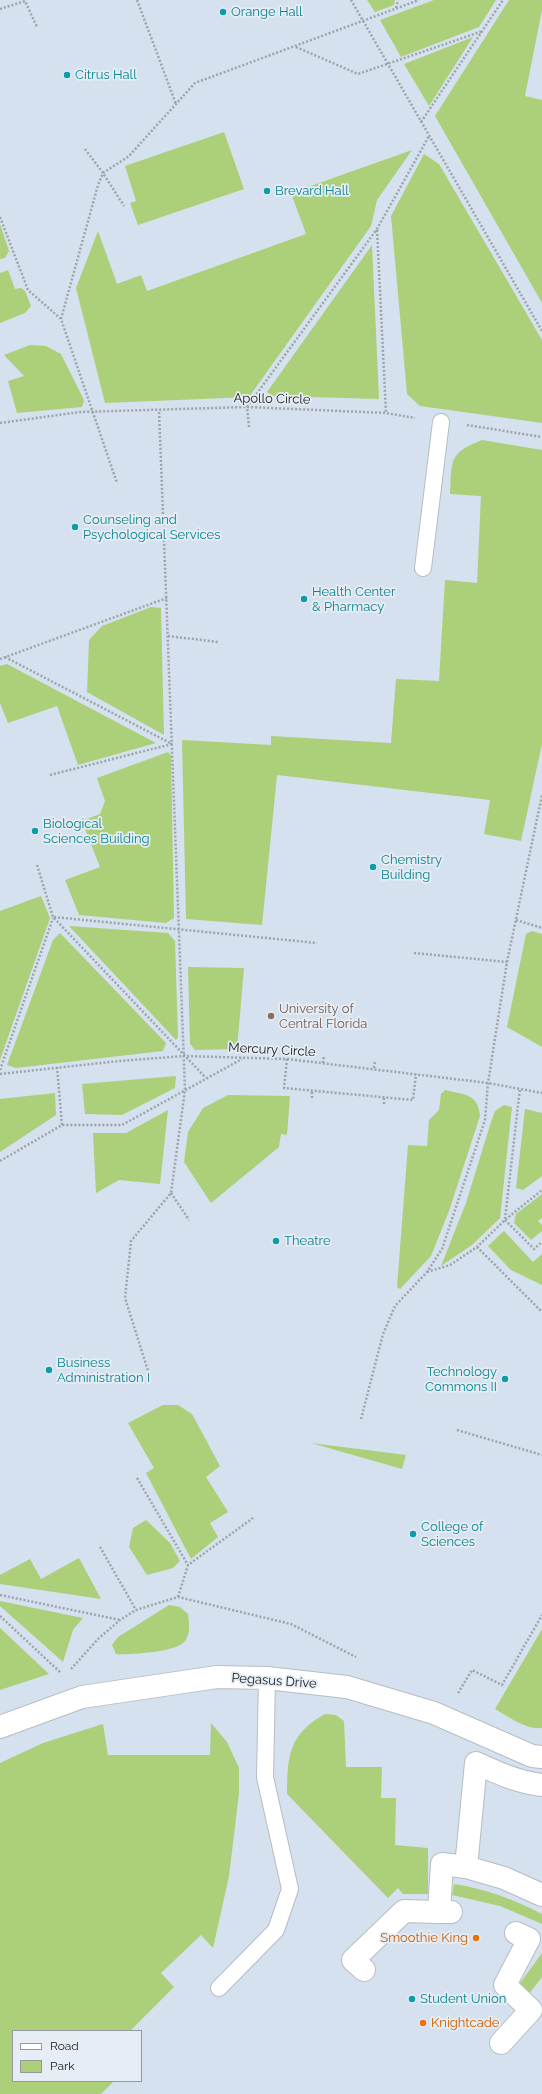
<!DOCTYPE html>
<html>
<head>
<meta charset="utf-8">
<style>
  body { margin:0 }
  #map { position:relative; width:542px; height:2094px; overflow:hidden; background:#e6edf4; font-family:Raleway,sans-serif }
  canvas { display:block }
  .legend { position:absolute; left:12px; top:2030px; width:130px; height:52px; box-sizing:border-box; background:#e6edf4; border:1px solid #94999e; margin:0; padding:5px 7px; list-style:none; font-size:12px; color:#181b1d }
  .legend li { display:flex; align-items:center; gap:8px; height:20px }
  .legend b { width:20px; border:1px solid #94999e }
</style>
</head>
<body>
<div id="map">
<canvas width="542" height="2094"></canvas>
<ul class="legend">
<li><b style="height:5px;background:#fff"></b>Road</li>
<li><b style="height:11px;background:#abd079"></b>Park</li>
</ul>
</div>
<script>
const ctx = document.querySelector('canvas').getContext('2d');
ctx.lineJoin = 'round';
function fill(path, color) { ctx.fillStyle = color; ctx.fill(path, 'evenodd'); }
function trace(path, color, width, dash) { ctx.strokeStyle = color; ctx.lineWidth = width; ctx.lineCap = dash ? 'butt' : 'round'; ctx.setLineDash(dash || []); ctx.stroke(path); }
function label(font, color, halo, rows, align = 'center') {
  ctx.font = font + ' Raleway,sans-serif'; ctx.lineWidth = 3.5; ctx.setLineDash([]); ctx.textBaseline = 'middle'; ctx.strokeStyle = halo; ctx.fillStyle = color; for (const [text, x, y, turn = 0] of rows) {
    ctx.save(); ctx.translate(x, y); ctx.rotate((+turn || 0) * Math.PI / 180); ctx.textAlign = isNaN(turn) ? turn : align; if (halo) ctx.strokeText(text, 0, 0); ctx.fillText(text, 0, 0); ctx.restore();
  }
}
const built = new Path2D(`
  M 0,0 L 542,0 L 542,2094 L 0,2094 ZM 13,2031 L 141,2031 L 141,2081 L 13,2081 Z`);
const green = new Path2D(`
  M 367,0 L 395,0 L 394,5 L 375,12 Z
  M 434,0 L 496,0 L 479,27 L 401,57 L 380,20 Z
  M 509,0 L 542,0 L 542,10 L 525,96 L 542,100 L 542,303 L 435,116 Z
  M 473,37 L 429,106 L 404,64 Z
  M 224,132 L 244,189 L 138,225 L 130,203 L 136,201 L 125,166 Z
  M 412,150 L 377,200 L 371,226 L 249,397 L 105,403 L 76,288 L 98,231 L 117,284 L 141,275 L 147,291 L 306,234 L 291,193 Z
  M 424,154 L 439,164 L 542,340 L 542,423 L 420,406 L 407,394 L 391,216 Z
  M 0,224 L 9,251 L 5,258 L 0,259 Z
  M 372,245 L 379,399 L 273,396 L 267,392 Z
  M 8,270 L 15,289 L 21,288 L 25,291 L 31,306 L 25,313 L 0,323 L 0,273 Z
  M 30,345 L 46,346 L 61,354 L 84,400 L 82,407 L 17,413 L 8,381 L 24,376 L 4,355 Z
  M 482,440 L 542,450 L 542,744 L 521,841 L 484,834 L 490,800 L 277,775 L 262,925 L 186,919 L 182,740 L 271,745 L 271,736 L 391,743 L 396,679 L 439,681 L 445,580 L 477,583 L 481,496 L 450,494 C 452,461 448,453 482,440 Z
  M 151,607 L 161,608 L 164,735 L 87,692 L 89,640 L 102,626 Z
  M 7,664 L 156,743 L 78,765 L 57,706 L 8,723 L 0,703 L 0,666 Z
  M 168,752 L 171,755 L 174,918 L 166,923 L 79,915 L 65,880 L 100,867 L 82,821 L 100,814 L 105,801 L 97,778 Z
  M 41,896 L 50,918 L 0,1060 L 0,911 Z
  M 69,926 L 168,933 L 175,941 L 178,1037 L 176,1040 Z
  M 532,931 L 542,934 L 542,1047 L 507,1027 L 526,934 Z
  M 60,933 L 166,1043 L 163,1051 L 16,1068 L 7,1065 L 53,940 Z
  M 188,967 L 244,968 L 237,1049 L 195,1050 L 190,1044 Z
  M 176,1076 L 175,1088 L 122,1115 L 85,1114 L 82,1084 Z
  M 445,1090 C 464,1095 478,1093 480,1116 L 449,1211 L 431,1256 L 400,1289 L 397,1287 L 408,1145 L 427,1146 L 429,1120 L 439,1110 L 441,1094 Z
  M 55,1093 L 56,1115 L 0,1152 L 0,1099 Z
  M 228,1095 L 290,1096 L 287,1135 L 281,1134 L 279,1147 L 211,1203 L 184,1162 L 188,1132 L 203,1108 Z
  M 504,1105 L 512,1107 L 500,1218 L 472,1245 L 441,1266 L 466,1203 L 491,1122 L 495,1111 Z
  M 525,1109 L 542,1113 L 542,1176 L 523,1190 L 516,1188 Z
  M 168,1110 L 160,1184 L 119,1180 L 96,1193 L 93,1133 L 126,1133 Z
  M 542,1194 L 542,1218 L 538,1221 L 542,1225 L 542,1231 L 531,1240 L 514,1223 L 516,1214 Z
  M 504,1231 L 533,1262 L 542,1254 L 542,1285 L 511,1270 L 488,1246 Z
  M 163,1405 L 178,1405 L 192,1414 L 220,1466 L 206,1477 L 228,1512 L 210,1523 L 218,1537 L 191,1559 L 146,1473 L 154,1468 L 128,1423 Z
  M 311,1443 L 406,1455 L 402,1469 Z
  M 146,1520 L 170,1543 L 180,1561 L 173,1568 L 147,1575 L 129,1547 L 133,1528 Z
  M 79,1558 L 101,1599 L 0,1584 L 0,1575 L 30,1559 L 41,1579 Z
  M 0,1601 L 83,1618 L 73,1630 L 63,1662 L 0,1606 Z
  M 169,1605 L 180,1607 L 188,1614 C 189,1624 191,1632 185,1641 C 178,1652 129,1655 116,1654 L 112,1645 L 118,1637 Z
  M 0,1628 L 49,1674 L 0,1690 Z
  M 542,1629 L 542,1728 C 526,1730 509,1717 495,1709 Z
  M 325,1714 L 336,1715 L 344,1721 L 346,1767 L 382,1767 L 381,1798 L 396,1798 L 395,1845 L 428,1848 L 428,1894 L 403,1894 L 398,1888 L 388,1898 L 287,1794 C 287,1756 289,1734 325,1714 Z
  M 211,1723 L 227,1742 L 239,1768 L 239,1793 L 229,1876 L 213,1948 L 201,1935 L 161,1973 L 174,1987 L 130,2031 L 13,2031 L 13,2081 L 114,2081 L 101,2094 L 0,2094 L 0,1763 L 43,1743 L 103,1724 L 108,1755 L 210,1755 Z
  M 454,1884 C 486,1889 513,1899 542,1914 L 542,1924 L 500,1906 L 452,1895 Z
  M 542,1953 L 542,1977 L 529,1994 L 518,1986 Z`);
const path = new Path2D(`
  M 137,0 L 176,104
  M 351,0 L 542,331
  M 396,8 L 398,0
  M 0,9 L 25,1 L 37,27
  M 296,47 L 358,74 L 483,31
  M 421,122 L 503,0
  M 85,149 L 103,173 L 124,206
  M 0,217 L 28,290 L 61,319 L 117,483
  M 377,230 L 386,413
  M 61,319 L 98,185 L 103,173 L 129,156 L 195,83 L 419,0
  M 0,423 L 80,412 L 247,407 L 386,413 L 415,418
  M 467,425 L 542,437
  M 249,427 L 247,407 L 377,229 L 429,136
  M 168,636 L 218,642
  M 5,657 L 172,744
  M 0,659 L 167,598
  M 50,775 L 172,744
  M 37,865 L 53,917 L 206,1078
  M 54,917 L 317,943
  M 516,920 L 542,928
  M 414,953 L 507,962
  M 287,1059 L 284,1088 L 413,1100 L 416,1074
  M 323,1063 L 324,1055
  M 57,1067 L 62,1125
  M 374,1068 L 375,1060
  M 0,1070 L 53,918
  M 0,1074 L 119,1061 L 184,1056 L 287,1059 L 488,1083 L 542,1093
  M 312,1098 L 312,1091
  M 384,1104 L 384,1098
  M 0,1161 L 62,1125 L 122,1125 L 242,1059
  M 171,1193 L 189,1220
  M 505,1219 L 520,1088
  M 505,1220 L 534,1249 L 542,1242
  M 477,1247 L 542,1312
  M 427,1272 L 450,1265 L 477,1247 L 505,1220 L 542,1190
  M 149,1374 L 125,1298 L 131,1241 L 171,1193 L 185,1090 L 159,410
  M 361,1419 L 383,1334 L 395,1306 L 427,1272 L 442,1249 L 485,1120 L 488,1083 L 507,962 L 542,795
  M 457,1430 L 542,1455
  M 137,1478 L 188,1565
  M 100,1547 L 136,1610
  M 0,1595 L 120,1620
  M 178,1597 L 188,1565 L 253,1518
  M 0,1616 L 61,1673
  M 71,1669 L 98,1639 L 120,1620 L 136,1610 L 178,1597 L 291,1624 L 356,1657
  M 458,1693 L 472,1670 L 502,1685 L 542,1615`);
const service = new Path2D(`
  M 423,568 L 441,422
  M 219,1988 L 276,1930 L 290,1889 L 265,1777 L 267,1678`);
const pedestrian = new Path2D(`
  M 542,1785 C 517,1782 498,1773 476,1763 L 466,1867 L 504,1878 L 542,1895
  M 451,1912 L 439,1912 L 442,1864 L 466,1867
  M 364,1970 L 353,1960 L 404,1911 L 439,1912
  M 501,2043 L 531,2010 L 505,1985 L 529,1939 L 516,1933`);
const minor = new Path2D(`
  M 0,1727 L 82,1697 L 217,1677 L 267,1678 L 347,1687 L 434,1713 L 532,1756 L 542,1757`);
const markers = [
  [223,12,4,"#0f9aa8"],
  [67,75,4,"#0f9aa8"],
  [267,191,4,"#0f9aa8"],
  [75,527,4,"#0f9aa8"],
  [304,599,4,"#0f9aa8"],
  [35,831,4,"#0f9aa8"],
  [373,867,4,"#0f9aa8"],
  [271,1016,4,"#8d6e63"],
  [276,1241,4,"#0f9aa8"],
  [49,1370,4,"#0f9aa8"],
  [505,1379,4,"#0f9aa8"],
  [413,1534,4,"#0f9aa8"],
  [476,1938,4,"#e8710a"],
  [412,1999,4,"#0f9aa8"],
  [423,2023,4,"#e8710a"]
];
const cultureNames = [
  ["Orange Hall",231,12],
  ["Citrus Hall",75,75],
  ["Brevard Hall",275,191],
  ["Counseling and",83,520],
  ["Psychological Services",83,535],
  ["Health Center",312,592],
  ["& Pharmacy",312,607],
  ["Biological",43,824],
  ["Sciences Building",43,839],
  ["Chemistry",381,860],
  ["Building",381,875],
  ["Theatre",284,1241],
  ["Business",57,1363],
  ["Administration I",57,1378],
  ["Technology",497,1372,"right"],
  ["Commons II",497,1387,"right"],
  ["College of",421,1527],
  ["Sciences",421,1542],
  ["Student Union",420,1999]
];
const streetNames = [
  ["Apollo Circle",272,399,1],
  ["Mercury Circle",272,1050,3],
  ["Pegasus Drive",274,1681,4]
];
const educationNames = [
  ["University of",279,1009],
  ["Central Florida",279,1024]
];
const foodNames = [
  ["Smoothie King",468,1938],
  ["Knightcade",431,2023,"left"]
];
fill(built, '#d5e1ee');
fill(green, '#abd079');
trace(service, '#b6bdc3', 18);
trace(pedestrian, '#b6bdc3', 24);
trace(minor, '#b6bdc3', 24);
trace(path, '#9ea4a9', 2.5, [2, 2]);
trace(service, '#fff', 16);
trace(pedestrian, '#fff', 22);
trace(minor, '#fff', 22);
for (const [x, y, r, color] of markers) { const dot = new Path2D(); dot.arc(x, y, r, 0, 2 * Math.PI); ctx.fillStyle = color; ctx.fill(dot); trace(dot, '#e6edf4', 1.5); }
label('13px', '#0d838f', '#e6edf4', cultureNames, 'left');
label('13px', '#181b1d', '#e6edf4', streetNames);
label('13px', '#785e54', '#e6edf4', educationNames, 'left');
label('13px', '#c56008', '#e6edf4', foodNames, 'right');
</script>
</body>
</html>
